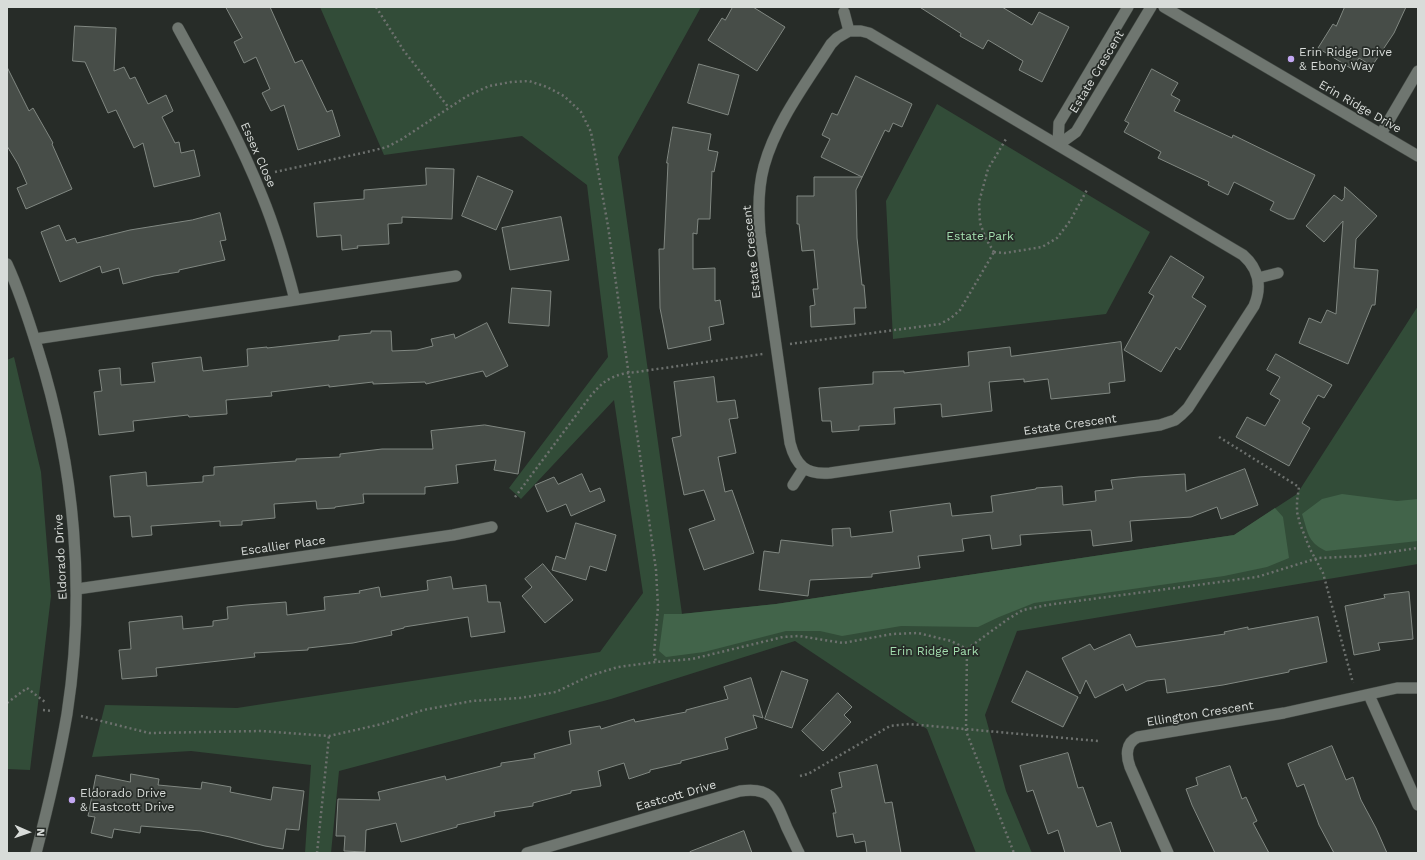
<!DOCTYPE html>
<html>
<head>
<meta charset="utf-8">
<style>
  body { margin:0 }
  #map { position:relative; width:1425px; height:860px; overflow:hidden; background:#272c28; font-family:"Work Sans",sans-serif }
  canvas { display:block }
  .frame { position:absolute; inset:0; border:8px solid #d8dcd9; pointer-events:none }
  .north { position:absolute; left:8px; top:812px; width:40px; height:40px; -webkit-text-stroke:3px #272c28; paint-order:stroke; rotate:92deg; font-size:11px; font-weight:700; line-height:16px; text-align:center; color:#d8dcd9 }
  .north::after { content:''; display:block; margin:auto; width:14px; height:18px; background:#d8dcd9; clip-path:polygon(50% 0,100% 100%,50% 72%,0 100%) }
</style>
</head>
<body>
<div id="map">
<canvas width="1425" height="860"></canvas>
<div class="frame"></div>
<div class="north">N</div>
</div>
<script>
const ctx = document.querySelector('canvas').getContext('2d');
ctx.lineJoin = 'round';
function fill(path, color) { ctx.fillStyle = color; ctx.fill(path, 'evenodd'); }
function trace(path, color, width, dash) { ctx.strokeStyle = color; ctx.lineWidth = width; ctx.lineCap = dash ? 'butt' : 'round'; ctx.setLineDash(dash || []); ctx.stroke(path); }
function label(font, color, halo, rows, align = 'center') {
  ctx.font = font + ' "Work Sans",sans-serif'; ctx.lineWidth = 3.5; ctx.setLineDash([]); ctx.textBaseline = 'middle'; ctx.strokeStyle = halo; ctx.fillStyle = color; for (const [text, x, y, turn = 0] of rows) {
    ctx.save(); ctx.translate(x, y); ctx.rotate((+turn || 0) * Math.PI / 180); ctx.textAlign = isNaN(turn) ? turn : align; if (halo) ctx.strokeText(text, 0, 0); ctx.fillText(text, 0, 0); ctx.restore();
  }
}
const green = new Path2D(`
  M 320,7 L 701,7 L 618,157 L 682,614 L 776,604 L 1234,535 L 1297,494 L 1418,306 L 1418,564 L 1017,631 L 985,715 L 1006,791 L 1032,853 L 976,853 L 927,729 L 795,641 L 611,699 L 339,771 L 331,853 L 305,853 L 311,765 L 191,751 L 92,757 L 105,705 L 237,708 L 600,652 L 643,593 L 614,400 L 521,499 L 509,488 L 608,357 L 587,185 L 522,136 L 384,155 Z
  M 937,104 L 1150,232 L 1106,314 L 893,339 L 886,201 Z
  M 14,357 L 41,472 L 51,596 L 30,770 L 7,769 L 7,360 Z`);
const forest = new Path2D(`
  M 1342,494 L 1397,501 L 1418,499 L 1418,541 L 1326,551 C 1307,542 1308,532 1302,514 L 1322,499 Z
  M 1275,508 L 1283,517 L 1289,558 L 1267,567 L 1224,576 L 1034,603 L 999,617 L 978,627 L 901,626 L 842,636 L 820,631 L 786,631 L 704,652 L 666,657 L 659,651 L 664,614 L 681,614 L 776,604 L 1234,535 Z`);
const building = new Path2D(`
  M 226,7 L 270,7 L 295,63 L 302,60 L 327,112 L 332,110 L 340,136 L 298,150 L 284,105 L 271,111 L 262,93 L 270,89 L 256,57 L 244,63 L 234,42 L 242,38 Z
  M 733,7 L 753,7 L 785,27 L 757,71 L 708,40 L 722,18 L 725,20 Z
  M 920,7 L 1002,7 L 1032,25 L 1039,12 L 1069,27 L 1042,82 L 1019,70 L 1023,61 L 988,40 L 983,49 L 960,36 L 961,34 Z
  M 1345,7 L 1406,7 L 1394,33 L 1372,66 L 1359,58 L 1352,69 L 1318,48 L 1333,24 L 1336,26 Z
  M 75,26 L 116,28 L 114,71 L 124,67 L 130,79 L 135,77 L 148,104 L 166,95 L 173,111 L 162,117 L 175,143 L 179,142 L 181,153 L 194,150 L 200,176 L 154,187 L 143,143 L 134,148 L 116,110 L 108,113 L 85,62 L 73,61 Z
  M 699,64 L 739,75 L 728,115 L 688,103 Z
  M 7,67 L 29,111 L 33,108 L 53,143 L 52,144 L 72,189 L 26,209 L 17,188 L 27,184 L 18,164 L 7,146 Z
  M 1152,69 L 1178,83 L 1171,95 L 1180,100 L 1174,111 L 1232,138 L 1233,135 L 1315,175 L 1294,219 L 1288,219 L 1270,210 L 1274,202 L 1234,182 L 1228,195 L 1208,185 L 1209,182 L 1158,158 L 1161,152 L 1124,132 L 1129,123 L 1125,121 Z
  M 856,76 L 912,104 L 902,127 L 893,123 L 889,132 L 885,130 L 856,190 L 857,238 L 862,285 L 864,285 L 866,308 L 854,308 L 855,324 L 811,327 L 810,306 L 815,305 L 813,289 L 818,289 L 814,250 L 802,251 L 799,224 L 797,224 L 797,196 L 814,196 L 814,177 L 862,177 L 821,157 L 830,139 L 822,135 L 832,113 L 837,115 Z
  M 673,127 L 711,134 L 708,150 L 718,152 L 714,172 L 712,171 L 710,219 L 698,219 L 697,234 L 693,233 L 693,269 L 715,268 L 715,301 L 720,300 L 724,324 L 709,327 L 711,340 L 668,349 L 660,308 L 659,249 L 664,249 L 668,163 L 667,163 Z
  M 426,168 L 454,169 L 452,219 L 402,217 L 402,223 L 388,224 L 389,244 L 357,246 L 358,248 L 342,250 L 341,235 L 317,237 L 314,203 L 364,199 L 364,190 L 426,185 Z
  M 478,176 L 513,191 L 496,230 L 462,216 Z
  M 1345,187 L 1377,216 L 1356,239 L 1354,268 L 1378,270 L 1375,305 L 1372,305 L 1348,364 L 1299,343 L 1309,318 L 1321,323 L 1327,310 L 1336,314 L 1343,221 L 1324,242 L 1306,226 L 1334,195 L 1342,201 L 1344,198 Z
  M 220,213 L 226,240 L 220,241 L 225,260 L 179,270 L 179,272 L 154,276 L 123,284 L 119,268 L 102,273 L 100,266 L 60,282 L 41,232 L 59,225 L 66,241 L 75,238 L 77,243 L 130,230 L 192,220 Z
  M 561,217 L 569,260 L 510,270 L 502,228 Z
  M 1171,256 L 1204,277 L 1192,297 L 1206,306 L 1180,350 L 1176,347 L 1161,372 L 1124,350 L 1154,296 L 1149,293 Z
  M 512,288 L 551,291 L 549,326 L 509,323 Z
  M 487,323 L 508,366 L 486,377 L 483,371 L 426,384 L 425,382 L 373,384 L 373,382 L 329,387 L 329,385 L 271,392 L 272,396 L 226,400 L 227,414 L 189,417 L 188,415 L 133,421 L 134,431 L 99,435 L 94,392 L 102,391 L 99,370 L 120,368 L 121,385 L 155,382 L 152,363 L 201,357 L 203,371 L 248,366 L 247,349 L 267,347 L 267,348 L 339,340 L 339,336 L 371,333 L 371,331 L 391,331 L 392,351 L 417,350 L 433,346 L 431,339 L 454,334 L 455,338 Z
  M 1121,342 L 1125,381 L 1109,383 L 1110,393 L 1051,399 L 1048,379 L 1024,382 L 1024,379 L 989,382 L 992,411 L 942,417 L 941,404 L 894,408 L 895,424 L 859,426 L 859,430 L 832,432 L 831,421 L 822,421 L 819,388 L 873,384 L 873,372 L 904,371 L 904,373 L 969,366 L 968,352 L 1010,347 L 1011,356 Z
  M 1276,354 L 1332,385 L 1324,398 L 1318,395 L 1302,423 L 1310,428 L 1289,466 L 1236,437 L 1247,417 L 1265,426 L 1280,400 L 1270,394 L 1280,377 L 1267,370 Z
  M 714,377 L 717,402 L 735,400 L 738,418 L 729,419 L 736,453 L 718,457 L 725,492 L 732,490 L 754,553 L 704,570 L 689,529 L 715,520 L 704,490 L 684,495 L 672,438 L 681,436 L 674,382 Z
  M 485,425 L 525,432 L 518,474 L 494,470 L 496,460 L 456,465 L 458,483 L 425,487 L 425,494 L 363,494 L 364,503 L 335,507 L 335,508 L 317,509 L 316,501 L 274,504 L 275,518 L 242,521 L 242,525 L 220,526 L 220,521 L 151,526 L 152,535 L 132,537 L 130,516 L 114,517 L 110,476 L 146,472 L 147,486 L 203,482 L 203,476 L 214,475 L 214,467 L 296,461 L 296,459 L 340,457 L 340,454 L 382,449 L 433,449 L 431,431 Z
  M 1245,469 L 1258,505 L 1221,519 L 1217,507 L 1191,517 L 1130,521 L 1132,541 L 1093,546 L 1091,530 L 1020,535 L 1021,545 L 992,549 L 990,535 L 962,539 L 964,551 L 918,556 L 920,568 L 872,574 L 872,577 L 810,580 L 808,596 L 759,590 L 764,551 L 779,553 L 781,540 L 833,546 L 832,529 L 850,528 L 851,537 L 893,532 L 890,511 L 950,503 L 952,516 L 993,512 L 991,496 L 1036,489 L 1036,488 L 1062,486 L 1063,505 L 1096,501 L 1095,491 L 1113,489 L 1111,480 L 1138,477 L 1185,474 L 1186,491 Z
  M 582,474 L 590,492 L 600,488 L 605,501 L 571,516 L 566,504 L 547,512 L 535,485 L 554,477 L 558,484 Z
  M 576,523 L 616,535 L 606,571 L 590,566 L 586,580 L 552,570 L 556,556 L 565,559 Z
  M 543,564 L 573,600 L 545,623 L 522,596 L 532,587 L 525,579 Z
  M 451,577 L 453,589 L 486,585 L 488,602 L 500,602 L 505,632 L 471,637 L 468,617 L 404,627 L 404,628 L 391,631 L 392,635 L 353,643 L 308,648 L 308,650 L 254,653 L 255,657 L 156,668 L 157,676 L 122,679 L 119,650 L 131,649 L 129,622 L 182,616 L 183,629 L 213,626 L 213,621 L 228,619 L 227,607 L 246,605 L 286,602 L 287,615 L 325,610 L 324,597 L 360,593 L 359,591 L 379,587 L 381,597 L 428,590 L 427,581 Z
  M 1409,592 L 1413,639 L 1378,643 L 1380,650 L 1354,655 L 1345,606 L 1385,598 L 1384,595 Z
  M 1318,617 L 1327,662 L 1289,670 L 1289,672 L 1223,685 L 1167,693 L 1165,679 L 1147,681 L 1126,691 L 1123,684 L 1095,698 L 1086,680 L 1080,694 L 1062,658 L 1090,644 L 1094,650 L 1130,634 L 1136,647 L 1225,634 L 1224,632 L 1248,627 L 1248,629 Z
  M 782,671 L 808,680 L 792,728 L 765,719 Z
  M 1027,671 L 1078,697 L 1063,727 L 1012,702 Z
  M 751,678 L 763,718 L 753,715 L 757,728 L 725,738 L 728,749 L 681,761 L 681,763 L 650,770 L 650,772 L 629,779 L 624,763 L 598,771 L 601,786 L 571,791 L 571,793 L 533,803 L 533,806 L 494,812 L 495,816 L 457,825 L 457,827 L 401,842 L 396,823 L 366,830 L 365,852 L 344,851 L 345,836 L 336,836 L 338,799 L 380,800 L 378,792 L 445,776 L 446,780 L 501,766 L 501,763 L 535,758 L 534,754 L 571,744 L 569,731 L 600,726 L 601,729 L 634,719 L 635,722 L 686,712 L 686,710 L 728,699 L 724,687 Z
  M 838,693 L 852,707 L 844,715 L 851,722 L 823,751 L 802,731 Z
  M 1332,746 L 1346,780 L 1353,777 L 1361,800 L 1376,828 L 1387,853 L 1334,853 L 1319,825 L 1304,784 L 1297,787 L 1288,764 Z
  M 1068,753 L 1078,788 L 1083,787 L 1097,827 L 1111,822 L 1121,853 L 1065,853 L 1058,830 L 1048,834 L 1033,790 L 1027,792 L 1020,766 Z
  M 877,765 L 885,803 L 892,802 L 901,853 L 867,853 L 865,841 L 855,843 L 853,834 L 837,837 L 833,813 L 836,813 L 831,790 L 842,787 L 839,773 Z
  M 1230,766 L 1242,799 L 1246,797 L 1257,821 L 1253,823 L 1269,853 L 1215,853 L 1192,805 L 1186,789 L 1198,785 L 1196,778 Z
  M 131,774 L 159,779 L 158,785 L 201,789 L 202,782 L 231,787 L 230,792 L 271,800 L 273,787 L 304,791 L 299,830 L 286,829 L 283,849 L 265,846 L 230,837 L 201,831 L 141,826 L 140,833 L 114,829 L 112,838 L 91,833 L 95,817 L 88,816 L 96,775 L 130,782 Z
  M 744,831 L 752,853 L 690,853 L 690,852 Z`);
const path = new Path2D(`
  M 376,7 L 404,51 L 449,108
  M 275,172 L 367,152 L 387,147 L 402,139 L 467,96 L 489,86 L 511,82 L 529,81 L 547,87 L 564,96 L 581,112 L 591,132 L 608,226 L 656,570 L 658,607 L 654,654 L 656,662
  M 994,252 L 1005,253 L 1042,247 L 1057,238 L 1070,221 L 1088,188
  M 994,252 L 986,239 L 980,223 L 979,202 L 988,169 L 1006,139
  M 790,344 L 940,324 L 951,318 L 960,310 L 994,252
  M 1219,437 L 1299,487 L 1297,501 L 1297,512 L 1300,524 L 1310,549 L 1323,573 L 1353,683
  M 515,497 L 589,398 C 600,385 605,379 622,374 L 763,354
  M 967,649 L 1008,619 L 1023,610 L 1047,605 L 1257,577 L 1318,558 L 1363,556 L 1418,548
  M 967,649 L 966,731 L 1014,853
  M 7,703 L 27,688 L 45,702
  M 43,710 L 53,711
  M 81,716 L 149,733 L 261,731 L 329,736 L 382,724 L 423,710 L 472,701 L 520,698 L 556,692 L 589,676 L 618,667 L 656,662 L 692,659 L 783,637 L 799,636 L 843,643 L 892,634 L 918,633 L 951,641 L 967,649
  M 800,776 L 808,774 L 890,726 L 909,724 L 1098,741
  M 317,853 L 329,736`);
const minor = new Path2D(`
  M 844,12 L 849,31
  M 178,28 C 208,83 239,138 262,196 C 276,230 286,265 295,300
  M 849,31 L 861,31 L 869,33 L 1243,255 C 1259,269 1262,287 1254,306 L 1188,408 L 1181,415 L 1175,420 L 1160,425 L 830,473 C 806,475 796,466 790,443 L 760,233 C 758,210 758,188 764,166 C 776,122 807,82 831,44 L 837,38 Z
  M 1058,145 L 1076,132 L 1151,7
  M 1058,145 L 1059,123 L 1128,7
  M 1258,278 L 1278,273
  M 35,339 L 456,276
  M 793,485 L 804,468
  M 77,589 L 453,535 L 492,527
  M 1369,695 L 1418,805
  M 527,853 L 740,791 C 773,786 776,802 787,828 C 791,836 795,845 799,853
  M 1168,853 L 1130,767 C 1126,756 1125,743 1138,737 L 1284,713 L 1397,688 L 1418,688`);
const tertiary = new Path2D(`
  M 1164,7 L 1418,156
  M 1381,134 L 1418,71
  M 7,264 C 20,292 29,321 38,350 C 75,467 86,592 67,714 C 59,761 48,807 36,853`);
const markers = [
  [1291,59,4,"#c3a7f2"],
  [72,800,4,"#c3a7f2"]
];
const poiNames = [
  ["Erin Ridge Drive",1299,52],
  ["& Ebony Way",1299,66],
  ["Eldorado Drive",80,793],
  ["& Eastcott Drive",80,807]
];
const streetNames = [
  ["Estate Crescent",1097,72,-59],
  ["Erin Ridge Drive",1360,107,30],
  ["Essex Close",258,155,66],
  ["Estate Crescent",752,252,-96],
  ["Estate Crescent",1070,425,-8],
  ["Escallier Place",283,546,-8],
  ["Eldorado Drive",61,557,-93],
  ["Ellington Crescent",1200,714,-9],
  ["Eastcott Drive",676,796,-16]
];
const parkNames = [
  ["Estate Park",980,236],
  ["Erin Ridge Park",934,651]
];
fill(green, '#324c38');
fill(forest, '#42644a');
fill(building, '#474d48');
trace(building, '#818882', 1);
trace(minor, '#434944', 12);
trace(tertiary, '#434944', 12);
trace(path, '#6d716e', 2.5, [2, 3]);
trace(minor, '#6f7670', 11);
trace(tertiary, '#6f7670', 11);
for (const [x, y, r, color] of markers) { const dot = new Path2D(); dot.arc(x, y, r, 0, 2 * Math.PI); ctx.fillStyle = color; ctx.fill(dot); trace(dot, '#272c28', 1.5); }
label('12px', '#d8dcd9', '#272c28', poiNames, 'left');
label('12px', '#d8dcd9', '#272c28', streetNames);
label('12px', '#a4dfb0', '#272c28', parkNames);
</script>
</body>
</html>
